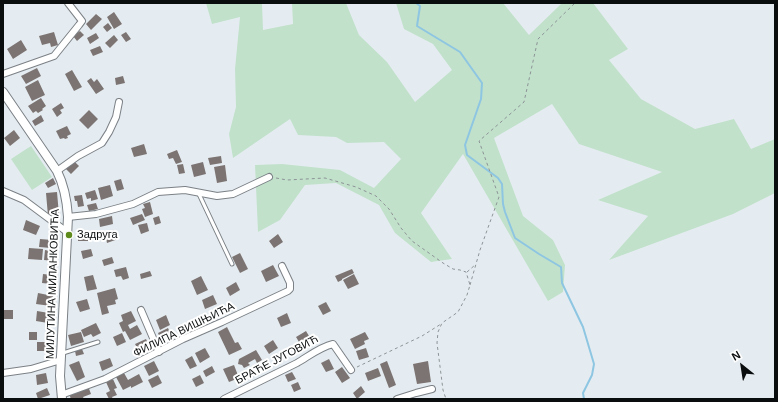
<!DOCTYPE html>
<html>
<head>
<meta charset="utf-8">
<style>
  body { margin:0 }
  #map { position:relative; width:778px; height:402px; overflow:hidden; background:#e5ecf1; font-family:Helvetica,sans-serif }
  canvas { display:block }
  .frame { position:absolute; inset:0; border:4px solid #0a0d0e; pointer-events:none }
  .north { position:absolute; left:722px; top:346px; width:40px; height:40px; -webkit-text-stroke:3px #fff; paint-order:stroke; rotate:330deg; font-size:11px; font-weight:700; line-height:16px; text-align:center; color:#0a0d0e }
  .north::after { content:''; display:block; margin:auto; width:14px; height:18px; background:#0a0d0e; clip-path:polygon(50% 0,100% 100%,50% 72%,0 100%) }
</style>
</head>
<body>
<div id="map">
<canvas width="778" height="402"></canvas>
<div class="frame"></div>
<div class="north">N</div>
</div>
<script>
const ctx = document.querySelector('canvas').getContext('2d');
ctx.lineJoin = 'round';
function fill(path, color) { ctx.fillStyle = color; ctx.fill(path, 'evenodd'); }
function trace(path, color, width, dash) { ctx.strokeStyle = color; ctx.lineWidth = width; ctx.lineCap = dash ? 'butt' : 'round'; ctx.setLineDash(dash || []); ctx.stroke(path); }
function label(font, color, halo, rows, align = 'center') {
  ctx.font = font + ' Helvetica,sans-serif'; ctx.lineWidth = 4; ctx.setLineDash([]); ctx.textBaseline = 'middle'; ctx.strokeStyle = halo; ctx.fillStyle = color; for (const [text, x, y, turn = 0] of rows) {
    ctx.save(); ctx.translate(x, y); ctx.rotate((+turn || 0) * Math.PI / 180); ctx.textAlign = isNaN(turn) ? turn : align; if (halo) ctx.strokeText(text, 0, 0); ctx.fillText(text, 0, 0); ctx.restore();
  }
}
const green = new Path2D(`
  M 206,3 L 262,3 L 263,30 L 293,24 L 292,3 L 346,3 L 359,35 L 387,62 L 415,102 L 452,70 L 433,44 L 404,29 L 396,3 L 503,3 L 529,35 L 562,3 L 593,3 L 628,49 L 609,60 L 641,99 L 695,129 L 734,119 L 751,149 L 775,139 L 775,193 L 733,214 L 609,260 L 648,216 L 598,200 L 662,172 L 579,144 L 552,104 L 494,138 L 523,216 L 553,240 L 565,265 L 563,292 L 548,301 L 463,154 L 421,213 L 452,259 L 431,262 L 395,233 L 379,205 L 336,183 L 305,185 L 280,220 L 258,232 L 255,165 L 282,164 L 340,170 L 374,188 L 401,159 L 384,142 L 347,143 L 336,137 L 298,135 L 290,119 L 233,158 L 229,134 L 236,107 L 235,69 L 240,17 L 212,24 Z
  M 31,146 L 52,177 L 32,190 L 11,159 Z`);
const stream = new Path2D(`
  M 416,3 L 420,6 L 417,26 L 460,52 L 482,83 L 481,99 L 465,145 L 467,155 L 498,178 L 502,184 L 503,204 L 505,212 L 515,238 L 539,254 L 561,267 L 562,283 L 583,327 L 594,364 L 592,375 L 583,393 L 584,399`);
const building = new Path2D(`
  M 114,12 L 122,24 L 114,29 L 107,17 Z
  M 96,14 L 102,19 L 91,30 L 86,24 Z
  M 108,23 L 112,28 L 107,32 L 103,27 Z
  M 80,31 L 84,35 L 77,41 L 73,36 Z
  M 54,32 L 58,45 L 51,47 L 50,43 L 42,45 L 39,36 Z
  M 126,32 L 131,39 L 126,42 L 121,35 Z
  M 96,33 L 99,38 L 90,44 L 87,38 Z
  M 114,35 L 118,40 L 110,48 L 105,43 Z
  M 21,40 L 27,50 L 13,59 L 7,49 Z
  M 100,46 L 103,52 L 93,56 L 90,50 Z
  M 37,68 L 41,76 L 26,84 L 21,76 Z
  M 72,70 L 82,87 L 74,91 L 65,74 Z
  M 123,76 L 125,83 L 116,85 L 115,78 Z
  M 91,78 L 94,82 L 97,79 L 104,89 L 96,94 L 87,81 Z
  M 38,80 L 45,95 L 32,101 L 25,87 Z
  M 41,98 L 46,106 L 42,109 L 43,110 L 38,113 L 36,111 L 33,113 L 28,106 Z
  M 61,103 L 64,108 L 60,110 L 62,113 L 57,117 L 52,109 Z
  M 89,110 L 98,119 L 88,129 L 79,120 Z
  M 41,115 L 44,121 L 35,126 L 32,121 Z
  M 67,126 L 71,134 L 67,136 L 68,138 L 65,139 L 64,138 L 60,139 L 56,131 Z
  M 14,130 L 20,138 L 10,146 L 4,138 Z
  M 144,144 L 147,154 L 134,157 L 131,148 Z
  M 177,150 L 182,162 L 176,164 L 173,158 L 169,159 L 167,154 Z
  M 221,156 L 222,163 L 210,165 L 208,158 Z
  M 73,160 L 79,166 L 71,174 L 65,168 Z
  M 203,162 L 206,174 L 194,177 L 191,165 Z
  M 183,164 L 185,173 L 179,174 L 177,165 Z
  M 225,165 L 227,181 L 217,183 L 214,167 Z
  M 53,178 L 56,184 L 48,188 L 45,183 Z
  M 121,179 L 124,189 L 117,191 L 114,181 Z
  M 110,185 L 113,196 L 101,200 L 98,188 Z
  M 95,190 L 98,199 L 91,201 L 91,198 L 87,199 L 85,193 Z
  M 57,192 L 59,215 L 48,216 L 46,193 Z
  M 82,195 L 84,206 L 78,207 L 77,201 L 75,201 L 74,196 Z
  M 150,202 L 153,214 L 145,217 L 142,209 L 145,208 L 143,204 Z
  M 96,203 L 98,209 L 89,211 L 87,205 Z
  M 142,214 L 145,220 L 133,225 L 130,218 Z
  M 112,216 L 113,224 L 100,227 L 99,219 Z
  M 159,216 L 161,223 L 155,225 L 153,218 Z
  M 26,220 L 40,226 L 36,235 L 23,230 Z
  M 147,223 L 149,231 L 141,234 L 138,225 Z
  M 115,230 L 118,239 L 107,243 L 105,233 Z
  M 78,231 L 88,231 L 88,241 L 78,241 Z
  M 278,234 L 283,242 L 274,248 L 269,241 Z
  M 40,239 L 52,240 L 51,248 L 39,247 Z
  M 29,248 L 43,249 L 42,260 L 28,259 Z
  M 91,249 L 93,256 L 83,259 L 81,251 Z
  M 45,250 L 55,252 L 53,261 L 44,260 Z
  M 240,253 L 248,269 L 240,273 L 232,257 Z
  M 112,257 L 114,263 L 104,266 L 102,260 Z
  M 273,265 L 279,276 L 266,282 L 261,271 Z
  M 126,267 L 129,278 L 123,280 L 121,276 L 116,277 L 114,270 Z
  M 352,269 L 354,273 L 342,279 L 342,280 L 338,282 L 335,276 Z
  M 150,271 L 152,276 L 141,279 L 140,274 Z
  M 43,274 L 52,275 L 51,284 L 42,283 Z
  M 354,274 L 359,284 L 348,289 L 343,280 Z
  M 93,275 L 97,289 L 87,291 L 84,277 Z
  M 201,276 L 208,290 L 197,295 L 191,281 Z
  M 236,282 L 240,290 L 230,296 L 226,288 Z
  M 115,288 L 118,299 L 115,300 L 116,304 L 107,306 L 109,313 L 102,315 L 97,293 Z
  M 38,293 L 53,296 L 51,306 L 36,304 Z
  M 213,295 L 217,304 L 205,309 L 202,300 Z
  M 87,299 L 90,309 L 80,312 L 76,302 Z
  M 326,302 L 331,311 L 323,315 L 318,306 Z
  M 3,310 L 13,310 L 13,319 L 3,319 Z
  M 37,311 L 49,313 L 48,323 L 36,321 Z
  M 131,311 L 136,321 L 128,325 L 130,329 L 137,325 L 142,334 L 130,340 L 125,331 L 123,332 L 119,323 L 123,321 L 121,315 Z
  M 287,313 L 291,323 L 281,327 L 277,318 Z
  M 166,315 L 170,325 L 160,330 L 156,320 Z
  M 96,323 L 101,333 L 93,337 L 91,334 L 84,337 L 81,330 Z
  M 227,327 L 235,343 L 238,342 L 242,349 L 229,355 L 218,332 Z
  M 168,328 L 171,335 L 161,340 L 158,333 Z
  M 306,331 L 312,341 L 302,347 L 296,337 Z
  M 29,332 L 37,332 L 37,340 L 29,340 Z
  M 81,332 L 84,342 L 71,346 L 68,335 Z
  M 365,332 L 369,339 L 364,341 L 365,344 L 355,349 L 350,339 Z
  M 122,333 L 126,342 L 117,346 L 113,337 Z
  M 146,339 L 150,348 L 140,353 L 135,344 Z
  M 273,340 L 278,348 L 269,354 L 264,346 Z
  M 37,342 L 48,342 L 47,351 L 37,351 Z
  M 205,348 L 210,357 L 200,363 L 195,353 Z
  M 366,348 L 369,357 L 359,360 L 356,351 Z
  M 82,349 L 84,354 L 76,356 L 75,351 Z
  M 256,350 L 262,360 L 257,363 L 255,359 L 248,363 L 250,365 L 244,368 L 242,365 L 238,364 L 239,359 Z
  M 192,356 L 197,366 L 190,369 L 185,360 Z
  M 110,358 L 113,366 L 102,371 L 99,362 Z
  M 329,359 L 334,369 L 326,372 L 321,363 Z
  M 79,361 L 85,377 L 77,381 L 69,365 Z
  M 154,361 L 159,371 L 149,376 L 144,366 Z
  M 387,361 L 396,385 L 389,388 L 380,364 Z
  M 428,361 L 431,382 L 417,384 L 413,364 Z
  M 234,365 L 239,378 L 229,382 L 223,369 Z
  M 212,366 L 215,372 L 206,377 L 203,371 Z
  M 342,367 L 350,378 L 342,383 L 335,372 Z
  M 378,368 L 381,376 L 368,381 L 365,373 Z
  M 292,372 L 296,379 L 288,382 L 285,375 Z
  M 46,373 L 48,383 L 37,385 L 36,375 Z
  M 124,373 L 128,380 L 139,374 L 143,382 L 131,388 L 131,386 L 123,390 L 116,377 Z
  M 158,375 L 162,383 L 152,388 L 148,380 Z
  M 200,375 L 204,383 L 196,387 L 192,379 Z
  M 113,379 L 117,388 L 114,389 L 117,395 L 112,397 L 113,399 L 109,399 L 106,393 L 110,391 L 106,382 Z
  M 298,382 L 301,389 L 294,392 L 291,385 Z
  M 88,386 L 91,394 L 83,397 L 84,399 L 71,399 L 69,394 Z
  M 361,386 L 365,392 L 357,399 L 353,393 Z
  M 47,388 L 50,395 L 38,399 L 36,393 Z`);
const path = new Path2D(`
  M 276,178 L 287,180 L 325,178 L 356,187 L 376,196 L 389,209 L 401,228 L 412,241 L 443,263 L 453,269 L 460,270 L 466,272 L 470,285 L 467,295 L 458,312 L 442,323 L 438,332 L 437,343 L 443,390 L 446,399
  M 467,272 L 475,265
  M 470,285 L 480,250 L 499,197 L 479,141 L 524,102 L 538,39 L 575,3
  M 357,367 L 422,336 L 441,324`);
const service = new Path2D(`
  M 198,192 L 232,264
  M 63,353 L 98,342`);
const minor = new Path2D(`
  M 3,74 L 54,56 L 79,25 L 82,21 L 68,3
  M 57,171 L 78,156 L 102,143 L 109,132 L 116,117 L 119,102
  M 3,191 L 24,200 L 67,232
  M 68,217 L 96,214 L 133,204 L 158,192 L 185,190 L 217,196 L 233,194 L 269,177
  M 141,310 L 159,352
  M 3,373 L 31,369 L 61,360
  M 61,395 L 105,379 L 183,339 L 222,322 L 288,291 L 290,289 L 290,283 L 282,266
  M 224,399 C 248,387 273,375 297,363 C 309,356 320,347 333,344 L 351,370
  M 397,399 L 416,393 L 432,389`);
const tertiary = new Path2D(`
  M 3,92 L 57,171 C 64,185 67,201 68,217 L 60,376 L 62,399`);
const markers = [
  [69,235,4,"#5d8a1b"]
];
const poiNames = [
  ["Задруга",77,235]
];
const streetNames = [
  ["МИЛУТИНА МИЛАНКОВИЋА",53,284,-88],
  ["ФИЛИПА ВИШЊИЋА",184,330,-26],
  ["БРАЋЕ ЈУГОВИЋ",277,360,-28]
];
fill(green, '#c1e1cb');
trace(stream, '#8ec6e2', 2);
fill(building, '#7c7472');
trace(service, '#7b8186', 5);
trace(minor, '#7b8186', 8);
trace(tertiary, '#7b8186', 10);
trace(path, '#8d9396', 1, [3, 3]);
trace(service, '#fff', 3);
trace(minor, '#fff', 6);
trace(tertiary, '#fff', 8);
for (const [x, y, r, color] of markers) { const dot = new Path2D(); dot.arc(x, y, r, 0, 2 * Math.PI); ctx.fillStyle = color; ctx.fill(dot); trace(dot, '#fff', 1.5); }
label('11px', '#0a0d0e', '#fff', poiNames, 'left');
label('11px', '#0a0d0e', '#fff', streetNames);
</script>
</body>
</html>
